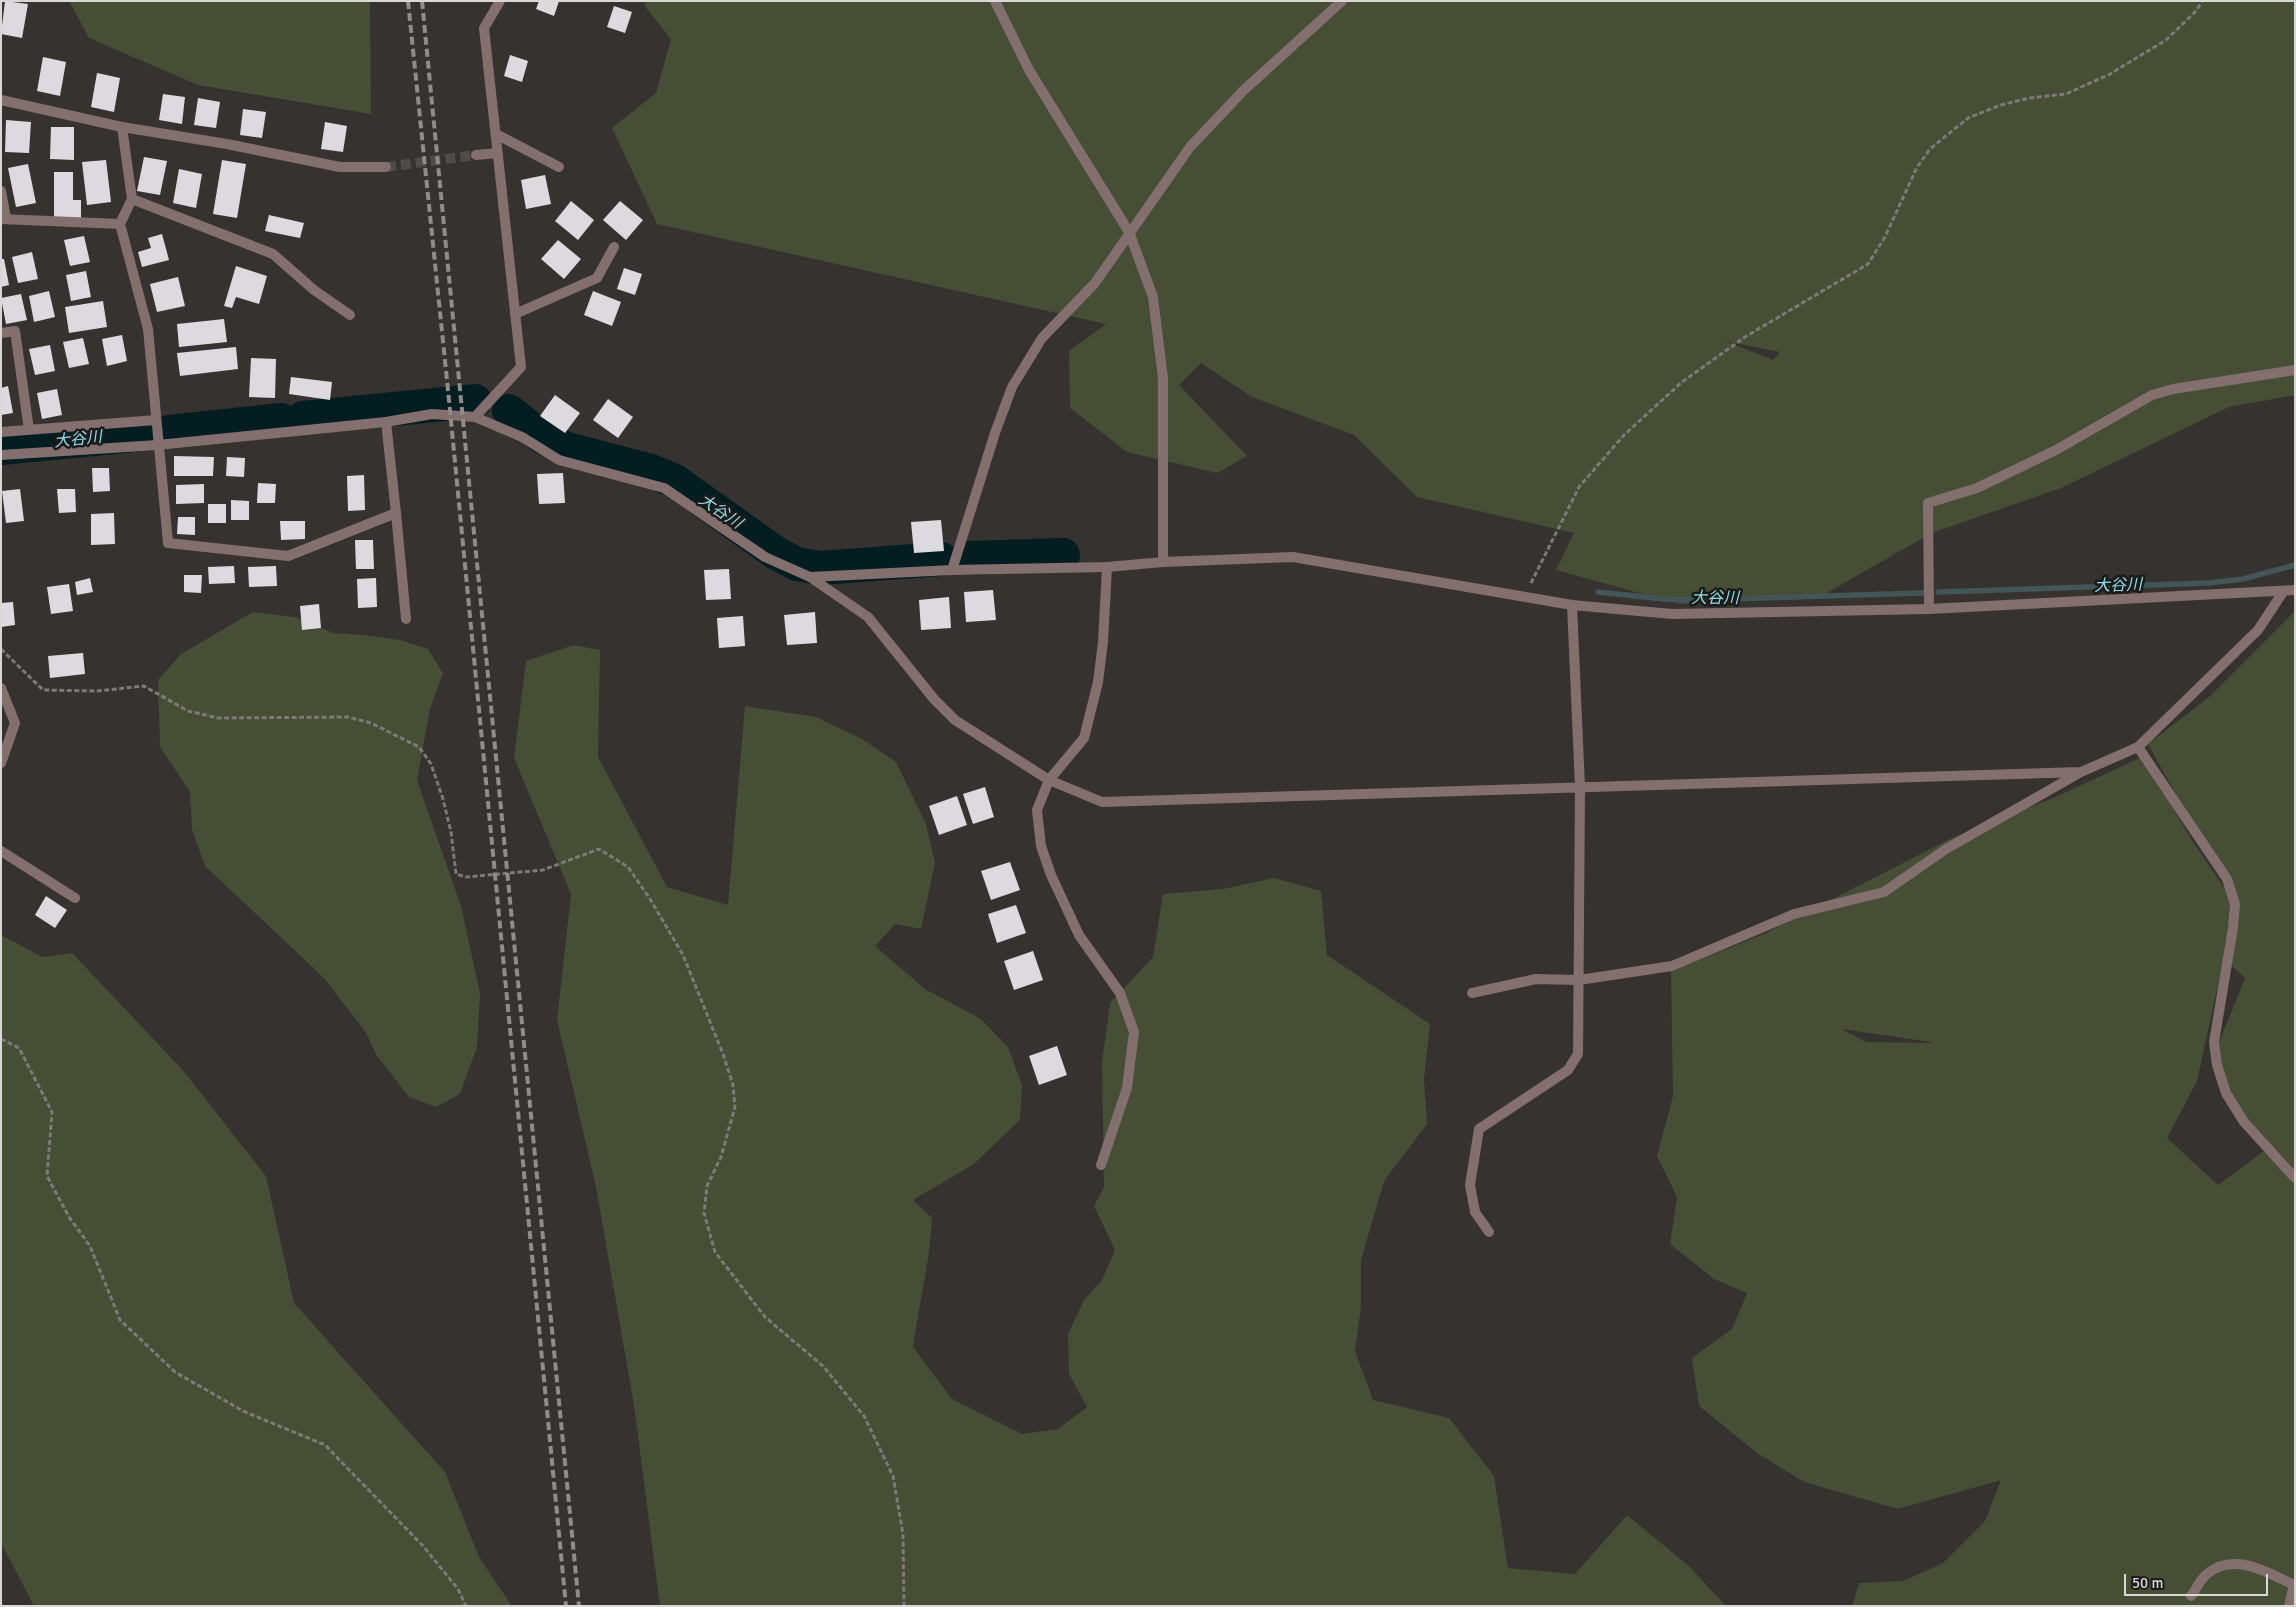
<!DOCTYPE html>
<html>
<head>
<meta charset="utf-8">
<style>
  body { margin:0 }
  #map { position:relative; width:2296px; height:1607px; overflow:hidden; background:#35322f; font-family:Signika,sans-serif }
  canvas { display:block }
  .frame { position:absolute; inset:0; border:2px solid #dad8d6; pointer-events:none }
  .scale { position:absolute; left:2124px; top:1574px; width:144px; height:22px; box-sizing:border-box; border:2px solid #dad8d6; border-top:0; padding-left:6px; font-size:15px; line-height:18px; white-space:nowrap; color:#dad8d6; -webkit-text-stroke:4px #1c1a19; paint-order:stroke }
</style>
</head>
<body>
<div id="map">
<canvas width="2296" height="1607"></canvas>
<div class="frame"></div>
<div class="scale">50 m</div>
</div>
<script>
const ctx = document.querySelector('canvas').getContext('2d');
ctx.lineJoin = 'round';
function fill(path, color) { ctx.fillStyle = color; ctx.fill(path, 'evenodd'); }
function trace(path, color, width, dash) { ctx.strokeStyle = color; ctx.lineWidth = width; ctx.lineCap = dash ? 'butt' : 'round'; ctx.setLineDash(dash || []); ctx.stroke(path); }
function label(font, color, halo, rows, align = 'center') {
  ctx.font = font + ' Signika,"Noto Sans JP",sans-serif'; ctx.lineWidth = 5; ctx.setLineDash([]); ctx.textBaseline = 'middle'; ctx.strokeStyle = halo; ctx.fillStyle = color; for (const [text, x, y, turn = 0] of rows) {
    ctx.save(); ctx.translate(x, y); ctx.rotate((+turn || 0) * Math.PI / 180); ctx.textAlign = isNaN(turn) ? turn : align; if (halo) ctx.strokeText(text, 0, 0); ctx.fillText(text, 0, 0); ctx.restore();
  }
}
const green = new Path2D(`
  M 69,1 L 370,1 L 371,114 L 198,85 L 89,38 Z
  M 645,1 L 2295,1 L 2295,395 L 2229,407 L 2061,488 L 1932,533 L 1823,595 L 1679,604 L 1556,570 L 1574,533 L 1417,497 L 1354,435 L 1252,397 L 1201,363 L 1179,385 L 1247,456 L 1217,473 L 1127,452 L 1070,408 L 1069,351 L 1106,324 L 657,224 L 612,128 L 656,93 L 671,39 L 646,8 ZM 1725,341 L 1779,352 L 1779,353 L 1773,360 Z
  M 2295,611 L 2295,1606 L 1852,1606 L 1859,1583 L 1903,1581 L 1943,1563 L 1985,1521 L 2001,1480 L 1898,1509 L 1804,1482 L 1757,1453 L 1699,1406 L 1692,1358 L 1732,1329 L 1747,1293 L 1714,1279 L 1670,1244 L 1677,1197 L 1657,1156 L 1673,1096 L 1671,971 L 1764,934 L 1952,838 L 2053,798 L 2144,756 L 2191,839 L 2232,899 L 2232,895 L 2148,744 L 2209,697 ZM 2232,921 L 2232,966 L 2245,978 L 2215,1052 L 2244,1122 L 2268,1148 L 2218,1185 L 2167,1138 L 2197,1081 ZM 1842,1029 L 1931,1042 L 1931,1043 L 1866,1042 Z
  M 253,612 L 295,617 L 333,633 L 363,635 L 400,640 L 428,649 L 443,673 L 430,709 L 417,780 L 461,906 L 480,993 L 477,1047 L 460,1094 L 436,1107 L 409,1097 L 377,1056 L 366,1033 L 325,979 L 205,866 L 192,829 L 190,792 L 160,747 L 158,680 L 181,654 Z
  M 574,645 L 600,650 L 598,757 L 667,887 L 728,905 L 745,706 L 816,717 L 862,739 L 896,762 L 926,824 L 935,863 L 921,929 L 895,924 L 875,946 L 925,989 L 981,1019 L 1008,1047 L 1022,1085 L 1020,1120 L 974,1164 L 913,1200 L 932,1218 C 930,1262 919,1304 913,1347 L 952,1399 L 1022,1434 L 1058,1429 L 1087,1407 L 1069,1374 L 1068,1334 L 1084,1300 L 1102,1280 L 1115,1250 L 1094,1206 L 1104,1187 L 1102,1062 L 1110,1003 L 1153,957 L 1163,894 L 1223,889 L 1274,878 L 1321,891 L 1327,955 L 1430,1024 L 1424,1079 L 1427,1124 L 1384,1181 L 1361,1260 L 1361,1306 L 1355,1351 L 1373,1400 L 1449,1418 L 1494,1476 L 1508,1568 L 1575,1574 L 1627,1515 L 1689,1566 L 1726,1606 L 660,1606 L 634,1405 L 596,1187 L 557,1020 L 571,894 L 514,758 L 526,661 Z
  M 1,935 L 42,957 L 72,953 L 181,1068 L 266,1176 L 294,1303 L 445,1472 L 479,1557 L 512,1606 L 34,1606 L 1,1543 Z`);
const stream = new Path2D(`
  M 1598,592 L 1664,599 L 1697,600 L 1922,593
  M 1938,592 L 2209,583 L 2243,579 L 2295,565`);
const river = new Path2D(`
  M 509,411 L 542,437 L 567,449 L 651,471 L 675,481 L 776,553 L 797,564 L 820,568 L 941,559
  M 303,418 L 475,401
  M 169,432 L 281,420
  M 1,448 L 154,433
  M 969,558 L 1063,555`);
const building = new Path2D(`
  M 5,1 L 28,4 L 22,38 L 1,34 Z
  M 539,1 L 559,1 L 554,16 L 536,9 Z
  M 614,6 L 632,12 L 625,33 L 607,27 Z
  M 510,55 L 528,61 L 522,82 L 504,76 Z
  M 43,57 L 66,62 L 60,96 L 37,91 Z
  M 97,73 L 120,78 L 114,112 L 91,107 Z
  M 163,94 L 185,97 L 182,124 L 159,120 Z
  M 198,98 L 220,102 L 216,128 L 194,125 Z
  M 243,109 L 266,112 L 262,138 L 240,135 Z
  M 6,120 L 31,122 L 29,153 L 5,152 Z
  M 325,122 L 347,126 L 343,152 L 321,149 Z
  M 51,127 L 74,127 L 74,160 L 50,159 Z
  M 144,157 L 167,161 L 160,195 L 137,191 Z
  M 106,160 L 111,202 L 87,205 L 82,162 Z
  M 222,160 L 246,164 L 237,218 L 213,214 Z
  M 28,164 L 36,203 L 16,207 L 8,168 Z
  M 179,169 L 202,174 L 196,208 L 173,203 Z
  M 54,172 L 73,172 L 73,200 L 81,200 L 81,219 L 54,219 Z
  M 545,175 L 551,204 L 526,209 L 521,180 Z
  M 571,201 L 594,220 L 578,240 L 555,221 Z
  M 620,201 L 643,220 L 626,240 L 603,220 Z
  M 269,215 L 304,223 L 300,238 L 265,231 Z
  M 162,234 L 169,260 L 142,267 L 138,252 L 151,248 L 148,238 Z
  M 84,236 L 90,262 L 70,266 L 64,240 Z
  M 558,240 L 581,259 L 564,279 L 541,259 Z
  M 32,252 L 38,279 L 18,283 L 12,257 Z
  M 1,259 L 4,259 L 9,285 L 1,287 Z
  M 236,266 L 267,276 L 259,304 L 236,297 L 232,308 L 224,306 Z
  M 624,268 L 642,274 L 635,295 L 617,289 Z
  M 86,271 L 91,297 L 71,301 L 66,275 Z
  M 178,277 L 185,306 L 157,312 L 150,284 Z
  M 49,291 L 55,317 L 34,322 L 29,296 Z
  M 593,291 L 621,302 L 612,326 L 584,315 Z
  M 21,294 L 27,320 L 6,324 L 1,298 Z
  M 103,301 L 107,327 L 69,333 L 65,307 Z
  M 224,319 L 227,342 L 179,347 L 177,324 Z
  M 122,335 L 127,361 L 107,366 L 102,339 Z
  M 83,338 L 89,364 L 69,368 L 63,342 Z
  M 50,345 L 55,371 L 35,375 L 29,349 Z
  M 236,347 L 238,369 L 180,376 L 177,353 Z
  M 251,358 L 276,359 L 275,398 L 249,397 Z
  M 291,377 L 332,382 L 330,400 L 289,394 Z
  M 8,386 L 13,413 L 1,415 L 1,388 Z
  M 57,389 L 62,415 L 42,419 L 37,393 Z
  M 555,395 L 580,413 L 565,433 L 540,416 Z
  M 608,399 L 633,417 L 618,438 L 593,420 Z
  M 174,456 L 214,457 L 213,476 L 174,476 Z
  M 227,457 L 245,458 L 244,477 L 226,476 Z
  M 92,468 L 109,468 L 110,491 L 93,492 Z
  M 563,473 L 565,503 L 539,504 L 537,474 Z
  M 364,475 L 365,510 L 348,511 L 347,476 Z
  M 258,483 L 276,484 L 275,503 L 257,503 Z
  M 204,484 L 204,503 L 176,504 L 176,485 Z
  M 20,489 L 24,521 L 6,523 L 2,491 Z
  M 57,489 L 75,489 L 76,512 L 59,513 Z
  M 231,500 L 249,501 L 249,520 L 231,520 Z
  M 208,504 L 226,504 L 226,523 L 208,523 Z
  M 114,513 L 115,544 L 91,545 L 91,514 Z
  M 178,517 L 195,517 L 195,535 L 177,534 Z
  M 941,520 L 944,551 L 914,553 L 911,522 Z
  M 280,521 L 305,521 L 305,539 L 281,540 Z
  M 355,540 L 373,540 L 374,569 L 356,569 Z
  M 234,566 L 235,583 L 209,584 L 208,567 Z
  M 276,566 L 277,586 L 249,587 L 248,567 Z
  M 729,569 L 731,599 L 706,600 L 704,570 Z
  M 184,575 L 202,575 L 201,593 L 184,592 Z
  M 90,578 L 93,592 L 77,595 L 75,582 Z
  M 376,578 L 377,607 L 358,608 L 357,579 Z
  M 69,584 L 73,611 L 51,614 L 47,587 Z
  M 993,590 L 996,620 L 966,622 L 964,592 Z
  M 949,597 L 951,628 L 921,630 L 919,600 Z
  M 13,602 L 15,625 L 1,627 L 1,603 Z
  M 319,604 L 321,628 L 302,630 L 300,606 Z
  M 815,612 L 817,643 L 787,645 L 784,615 Z
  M 743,616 L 745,646 L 719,648 L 717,618 Z
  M 83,653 L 85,674 L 50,678 L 48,656 Z
  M 985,787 L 994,817 L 973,824 L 963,794 Z
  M 957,796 L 967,825 L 939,835 L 929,806 Z
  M 1010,862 L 1020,890 L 991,900 L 981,871 Z
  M 46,896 L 67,910 L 55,928 L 35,915 Z
  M 1016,905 L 1026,933 L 997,943 L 988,914 Z
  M 1033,951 L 1043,980 L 1014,990 L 1004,961 Z
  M 1057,1046 L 1067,1075 L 1039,1085 L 1029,1056 Z`);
const minorTunnel = new Path2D(`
  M 386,167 L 476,155`);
const path = new Path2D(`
  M 1531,583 L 1579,487 L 1624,435 L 1682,382 L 1745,337 L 1868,264 L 1885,237 L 1917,167 L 1930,149 L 1968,118 L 2001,105 L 2029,98 L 2066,94 L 2110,74 L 2166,40 L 2196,11 L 2202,1
  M 1,649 L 43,690 L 97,691 L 144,686 L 188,711 L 218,718 L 348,717 L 371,723 L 419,747 L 431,764 L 443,799 L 451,832 L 456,874 L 466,877 L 543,870 L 599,849 L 628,867 L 650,899 L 683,955 L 723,1054 L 733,1085 L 735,1107 L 721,1157 L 707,1186 L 704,1213 L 715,1252 L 765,1317 L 823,1366 L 864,1416 L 893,1476 L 903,1534 L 904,1606
  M 1,1039 L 19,1048 L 52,1112 L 47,1176 L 69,1217 L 90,1246 L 120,1320 L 175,1372 L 243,1411 L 325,1445 L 423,1546 L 458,1589 L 466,1606`);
const service = new Path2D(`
  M 2191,1596 C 2196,1590 2200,1579 2207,1574 C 2234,1551 2268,1573 2294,1585 L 2289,1606`);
const minor = new Path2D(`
  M 1,100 L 122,127 L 227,144 L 340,167 L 386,167
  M 122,127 L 132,199 L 120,224 L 148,329 L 168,543 L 288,556 L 396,513 L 386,422
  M 496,134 L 559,167
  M 476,155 L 498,153
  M 1,191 L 6,218
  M 132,199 L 273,254 L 314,290 L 350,315
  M 1,219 L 120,224
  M 515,314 L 597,278 L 614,247
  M 1,333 L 15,331 L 29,430
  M 475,417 L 521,367 L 484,28 L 500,1
  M 1,432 L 156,420
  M 396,513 L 406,619
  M 952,570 L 995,433 L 1012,387 L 1042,338 L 1095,283 L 1190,147 L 1244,90 L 1342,1
  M 810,577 L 868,617 L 934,699 L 955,720 L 1049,780 L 1102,802 L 2081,772
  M 1929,609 L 1928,503 L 1977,488 L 2056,450 L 2152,395 L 2173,389 L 2295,370
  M 1,688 L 15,723 L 1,763
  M 1,851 L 75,898
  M 1472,993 L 1536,979 L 1579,980 L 1672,966 L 1794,914 L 1884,892 L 1946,849 L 2081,772 L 2138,747
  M 1101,1165 L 1127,1088 L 1134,1032 L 1120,993 L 1079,935 L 1051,875 L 1041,846 L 1037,810 L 1049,780 L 1084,738 L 1098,682 L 1103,642 L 1107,567
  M 1489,1232 L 1475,1212 L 1470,1185 L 1479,1129 L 1568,1070 L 1578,1054 L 1580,787 L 1572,605
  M 2294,1585 L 2295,1585`);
const tertiary = new Path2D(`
  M 995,1 L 1029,70 L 1129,232 L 1153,297 L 1163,378 L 1163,562
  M 1,455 L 158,445 L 386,422 L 432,414 L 475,417 L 522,437 L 559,460 L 664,488 L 765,557 L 810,577 L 952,570 L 1107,567 L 1163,562 L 1293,557 L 1572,605 L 1672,614 L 1929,609 L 2295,590
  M 2283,592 L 2258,630 L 2138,747 L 2227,879 L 2235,904 L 2233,928 L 2214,1042 L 2217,1065 L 2226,1093 L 2244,1122 L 2295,1178`);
const rail = new Path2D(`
  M 408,1 L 448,390 L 566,1606
  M 422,1 L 579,1606`);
const waterNames = [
  ["大谷川",78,440,-6],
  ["大谷川",720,512,34],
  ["大谷川",2118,586,-2],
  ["大谷川",1715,599]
];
fill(green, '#464e35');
trace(stream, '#445557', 5.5);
trace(river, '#041d20', 34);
fill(building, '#dddadf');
trace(minorTunnel, '#4e4b48', 10, [10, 5]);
trace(path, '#7c7a77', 3, [5, 2.5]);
trace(service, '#826f6e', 10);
trace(minor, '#826f6e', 10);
trace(tertiary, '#826f6e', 10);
trace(rail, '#8f8c8a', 4, [8, 4]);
label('italic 16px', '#8bdeea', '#1c1a19', waterNames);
</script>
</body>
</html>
